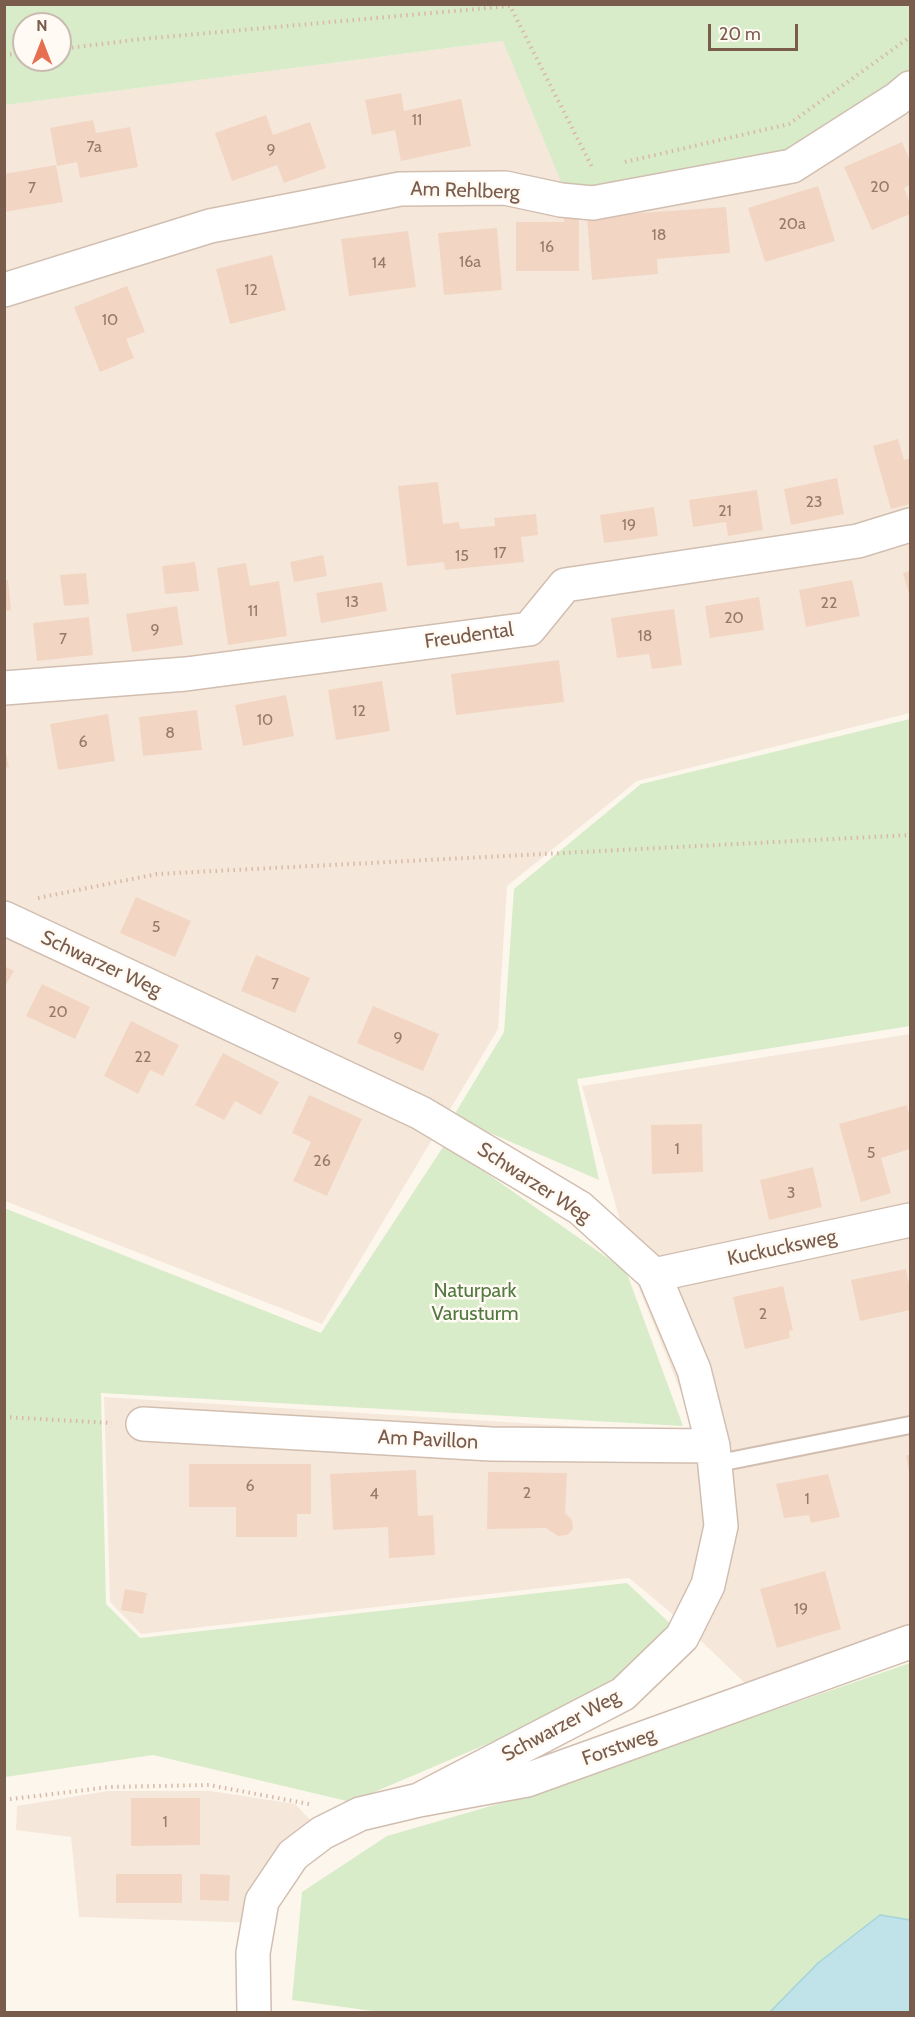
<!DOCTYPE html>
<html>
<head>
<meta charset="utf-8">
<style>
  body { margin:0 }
  #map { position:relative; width:915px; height:2017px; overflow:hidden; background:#fdf6ec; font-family:Cabin,sans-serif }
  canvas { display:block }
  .frame { position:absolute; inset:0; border:6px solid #7a5c4d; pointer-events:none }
  .north { position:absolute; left:12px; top:12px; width:60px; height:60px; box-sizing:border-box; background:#fffaf3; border:2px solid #cabbb1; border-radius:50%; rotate:0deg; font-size:16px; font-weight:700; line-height:24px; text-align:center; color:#7a5c4d }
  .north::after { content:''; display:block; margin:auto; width:21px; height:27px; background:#e76f51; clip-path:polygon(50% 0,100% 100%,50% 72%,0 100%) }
  .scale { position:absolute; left:708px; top:24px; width:90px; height:27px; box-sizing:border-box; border:3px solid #7a5c4d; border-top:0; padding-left:8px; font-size:18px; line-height:21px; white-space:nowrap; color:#7a5c4d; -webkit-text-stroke:4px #fffaf3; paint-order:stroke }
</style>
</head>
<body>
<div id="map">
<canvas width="915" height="2017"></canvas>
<div class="frame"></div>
<div class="north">N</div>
<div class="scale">20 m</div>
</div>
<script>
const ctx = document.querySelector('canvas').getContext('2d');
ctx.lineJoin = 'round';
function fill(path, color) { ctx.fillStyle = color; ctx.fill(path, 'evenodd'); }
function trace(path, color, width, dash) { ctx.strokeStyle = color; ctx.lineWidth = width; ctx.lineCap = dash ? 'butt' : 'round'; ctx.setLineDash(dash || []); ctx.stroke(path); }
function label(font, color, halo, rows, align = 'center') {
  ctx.font = font + ' Cabin,sans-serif'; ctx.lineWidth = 5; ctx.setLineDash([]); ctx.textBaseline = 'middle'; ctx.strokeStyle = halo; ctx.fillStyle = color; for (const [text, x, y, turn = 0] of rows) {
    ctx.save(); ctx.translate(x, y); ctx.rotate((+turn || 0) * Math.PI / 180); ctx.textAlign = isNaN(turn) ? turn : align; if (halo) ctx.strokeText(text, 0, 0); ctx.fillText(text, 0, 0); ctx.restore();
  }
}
const residential = new Path2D(`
  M 503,41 L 910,88 L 910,713 L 637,781 L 507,886 L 498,1029 L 322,1324 L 5,1201 L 4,105 Z
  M 910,1034 L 910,1625 L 746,1684 L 676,1617 L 629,1578 L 141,1634 L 110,1602 L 104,1397 L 698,1434 L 640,1291 L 582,1086 Z
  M 108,1791 L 211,1791 L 295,1804 L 316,1826 L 258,1923 L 79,1917 L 71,1837 L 16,1830 L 17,1806 Z`);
const green = new Path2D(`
  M 4,5 L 910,5 L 910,88 L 792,166 L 567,196 L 503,41 L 5,105 ZM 24,24 L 60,24 L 60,60 L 24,60 Z
  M 910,719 L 910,1026 L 577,1079 L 599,1180 L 453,1117 L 504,1032 L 514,889 L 641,784 Z
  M 445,1144 L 626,1271 L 683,1426 L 101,1393 L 106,1604 L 140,1638 L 627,1583 L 675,1628 L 616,1689 L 351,1802 L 153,1755 L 5,1777 L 4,1208 L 321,1333 Z
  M 910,1663 L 910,1920 L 880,1915 L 818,1963 L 770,2012 L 380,2012 L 292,2000 L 302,1892 L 387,1836 L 529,1795 Z`);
const water = new Path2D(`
  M 880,1915 L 910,1920 L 910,2012 L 770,2012 L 818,1963 Z`);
const building = new Path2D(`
  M 401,93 L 404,111 L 461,99 L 471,146 L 401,161 L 395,130 L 372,135 L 365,100 Z
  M 266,115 L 273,135 L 310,122 L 326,168 L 284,183 L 277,165 L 232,181 L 215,133 Z
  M 93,120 L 96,133 L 130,127 L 138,167 L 80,178 L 77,162 L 57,166 L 50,128 Z
  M 902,142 L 910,161 L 910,185 L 904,188 L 910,204 L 910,214 L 872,230 L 844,167 Z
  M 56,165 L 63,202 L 4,212 L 4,174 Z
  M 818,186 L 835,241 L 765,262 L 748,208 Z
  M 564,207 L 579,207 L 579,271 L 516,271 L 516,222 L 564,222 Z
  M 726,207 L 730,253 L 657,259 L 658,274 L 592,280 L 587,217 Z
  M 497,228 L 502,290 L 444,295 L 438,233 Z
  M 408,231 L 416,287 L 349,296 L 341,239 Z
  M 272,255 L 286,310 L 230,324 L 216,269 Z
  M 127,286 L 145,332 L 126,339 L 134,358 L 100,372 L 74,307 Z
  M 898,439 L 904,460 L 910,458 L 910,504 L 891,509 L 873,446 Z
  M 837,478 L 844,514 L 791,525 L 784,489 Z
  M 438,482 L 443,524 L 459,522 L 460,529 L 495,526 L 494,518 L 536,514 L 538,535 L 521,537 L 524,562 L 445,570 L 444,562 L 407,566 L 398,486 Z
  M 757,490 L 763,530 L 728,536 L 726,522 L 693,527 L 689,500 Z
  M 654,507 L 658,536 L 604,543 L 600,515 Z
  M 323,555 L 327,576 L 294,582 L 290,562 Z
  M 195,562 L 199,591 L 165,594 L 162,566 Z
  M 246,563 L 250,586 L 279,581 L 287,636 L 228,645 L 217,568 Z
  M 910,571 L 910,597 L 903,573 Z
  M 86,573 L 89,604 L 64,606 L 60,575 Z
  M 4,580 L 8,580 L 11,610 L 4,611 Z
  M 852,580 L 860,616 L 806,627 L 799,590 Z
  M 382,582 L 387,611 L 321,623 L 316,593 Z
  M 759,597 L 764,630 L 710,638 L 705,606 Z
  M 177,606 L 183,645 L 132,652 L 126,614 Z
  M 674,609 L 682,665 L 652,669 L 649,654 L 617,658 L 611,618 Z
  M 89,617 L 93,655 L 37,661 L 33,623 Z
  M 559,660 L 564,702 L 456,715 L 451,674 Z
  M 382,681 L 390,731 L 336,740 L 328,690 Z
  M 286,695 L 294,736 L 243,746 L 235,705 Z
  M 197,710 L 202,750 L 143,756 L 139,717 Z
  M 108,714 L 115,761 L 58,770 L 50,724 Z
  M 4,744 L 9,767 L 4,768 Z
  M 136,897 L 191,921 L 175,957 L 120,933 Z
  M 256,955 L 310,978 L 295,1013 L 241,991 Z
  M 4,966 L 14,971 L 4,988 Z
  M 42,984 L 90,1007 L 75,1039 L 26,1016 Z
  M 373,1006 L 439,1034 L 423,1071 L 357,1043 Z
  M 131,1021 L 179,1045 L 163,1076 L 150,1070 L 138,1094 L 104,1076 Z
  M 223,1053 L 279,1082 L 261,1115 L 235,1101 L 224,1120 L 195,1105 Z
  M 309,1095 L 362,1119 L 327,1196 L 293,1181 L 311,1142 L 292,1133 Z
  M 907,1105 L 910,1119 L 910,1149 L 881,1158 L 891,1193 L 861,1202 L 839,1124 Z
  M 702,1124 L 703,1172 L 652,1174 L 651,1125 Z
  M 813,1167 L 822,1207 L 769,1220 L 760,1180 Z
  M 906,1269 L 910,1289 L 910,1310 L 860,1321 L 851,1280 Z
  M 783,1286 L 793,1330 L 789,1331 L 790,1338 L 745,1349 L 733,1297 Z
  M 906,1455 L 910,1455 L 910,1471 L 909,1471 Z
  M 189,1464 L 311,1464 L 311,1514 L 297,1514 L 297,1537 L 236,1537 L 236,1507 L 189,1507 Z
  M 416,1470 L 418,1516 L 433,1515 L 435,1555 L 389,1558 L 388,1527 L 333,1530 L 330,1474 Z
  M 488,1472 L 567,1473 L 565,1513 L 572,1520 L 573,1529 L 567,1535 L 558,1536 L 546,1528 L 487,1529 Z
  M 828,1474 L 840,1517 L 811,1523 L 809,1515 L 784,1518 L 776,1484 Z
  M 825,1571 L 841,1629 L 777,1648 L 760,1589 Z
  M 125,1589 L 147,1593 L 143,1614 L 121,1610 Z
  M 131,1798 L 200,1798 L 200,1845 L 131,1846 Z
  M 116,1874 L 182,1874 L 182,1903 L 116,1903 Z
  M 200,1874 L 230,1875 L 229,1901 L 200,1900 Z`);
const path = new Path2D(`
  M 60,49 L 142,39 L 510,6 L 593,169
  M 4,55 L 24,53
  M 625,162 L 789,124 L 910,37
  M 38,898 L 157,874 L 910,835
  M 4,1417 L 112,1423
  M 4,1800 L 109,1787 L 209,1785 L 309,1804`);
const service = new Path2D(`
  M 714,1464 L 910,1425`);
const minor = new Path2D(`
  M 4,290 L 210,226 L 400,189 L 505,188 L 561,200 L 593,203 L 792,166 L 897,99 L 910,88
  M 4,688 L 186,674 L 529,629 L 565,585 L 858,541 L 910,525
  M 4,918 L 421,1113 L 580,1208 L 654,1275 L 694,1370 L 713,1446 L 721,1526 L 708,1585 L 682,1637 L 623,1694 L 419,1800
  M 654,1275 L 910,1220
  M 143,1424 L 491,1444 L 713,1446
  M 254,2012 L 253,1953 L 262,1901 L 293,1855 L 322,1833 L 360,1814 L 419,1800 L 527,1780 L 910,1642`);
const numberNames = [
  ["11",417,120],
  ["7a",94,147],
  ["9",271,150],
  ["20",880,187],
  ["7",32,188],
  ["20a",792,224],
  ["18",659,235],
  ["16",547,247],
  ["16a",470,262],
  ["14",379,263],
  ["12",251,290],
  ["10",110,320],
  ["23",814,502],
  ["21",725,511],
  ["19",629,525],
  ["17",500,553],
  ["15",462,556],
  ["13",352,602],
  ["22",829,603],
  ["11",253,611],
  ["20",734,618],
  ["9",155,630],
  ["18",645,636],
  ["7",63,639],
  ["12",359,711],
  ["10",265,720],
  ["8",170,733],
  ["6",83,742],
  ["5",156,927],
  ["7",275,984],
  ["20",58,1012],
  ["9",398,1038],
  ["22",143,1057],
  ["1",677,1149],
  ["5",871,1153],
  ["26",322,1161],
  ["3",791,1193],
  ["2",763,1314],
  ["6",250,1486],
  ["2",527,1493],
  ["4",374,1494],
  ["1",807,1499],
  ["19",801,1609],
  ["1",165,1822]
];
const streetNames = [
  ["Am Rehlberg",465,191,2],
  ["Freudental",469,636,-8],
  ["Schwarzer Weg",101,964,25],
  ["Schwarzer Weg",534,1183,33],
  ["Kuckucksweg",782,1248,-12],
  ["Am Pavillon",428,1440,3],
  ["Schwarzer Weg",561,1726,-28],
  ["Forstweg",619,1747,-20]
];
const parkNames = [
  ["Naturpark",475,1291],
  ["Varusturm",475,1314]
];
fill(residential, '#f5e8da');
fill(green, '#d8ecc9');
fill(water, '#bfe3e8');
trace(water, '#a5d3da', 1.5);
fill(building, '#f3d5c3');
trace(service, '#d1beb0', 20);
trace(minor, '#d1beb0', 36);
trace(path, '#d9b8a5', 4, [1.5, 4.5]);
trace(service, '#fff', 16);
trace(minor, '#fff', 33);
label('16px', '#987a6a', null, numberNames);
label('20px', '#7a5c4d', '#fffaf3', streetNames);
label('20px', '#537a41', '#fffaf3', parkNames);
</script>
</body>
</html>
